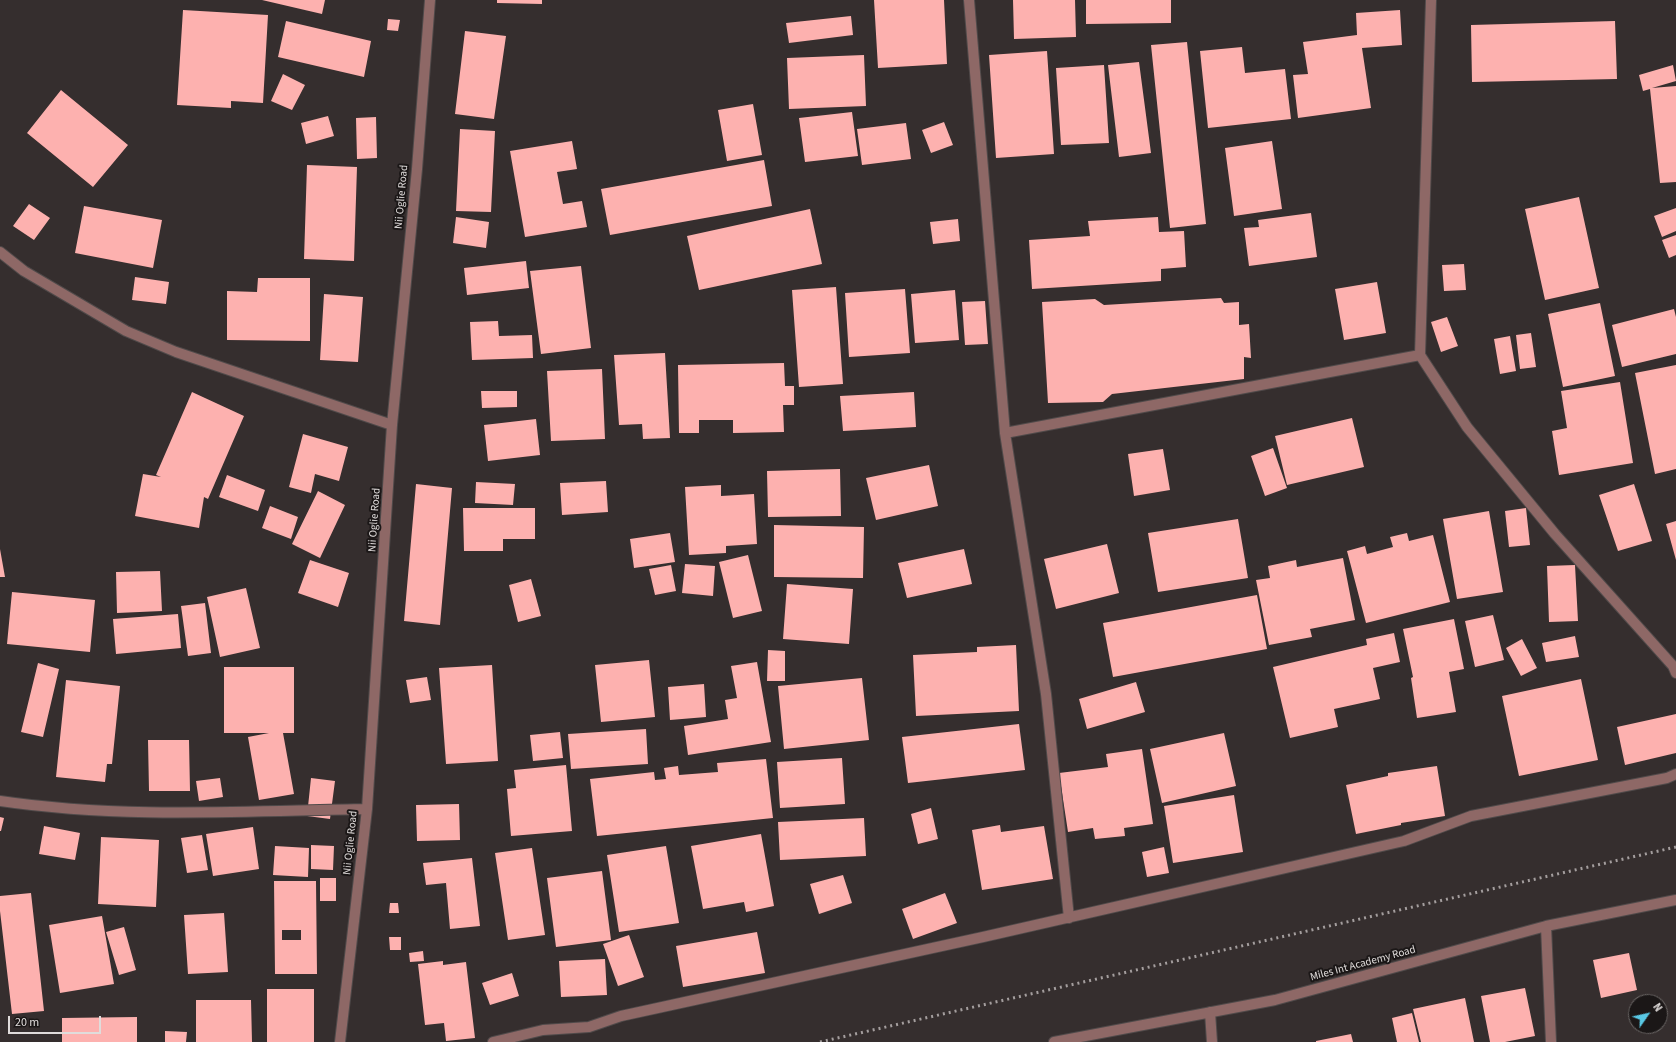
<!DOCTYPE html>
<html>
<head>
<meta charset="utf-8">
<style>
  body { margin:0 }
  #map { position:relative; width:1676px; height:1042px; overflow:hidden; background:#352e2e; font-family:"Source Sans 3",sans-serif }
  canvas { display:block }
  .north { position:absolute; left:1628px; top:994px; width:40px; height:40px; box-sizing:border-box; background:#1b1717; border:1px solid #6a6665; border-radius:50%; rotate:56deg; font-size:11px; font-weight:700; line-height:16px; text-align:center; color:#e0dcdb }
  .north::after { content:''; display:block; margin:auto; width:14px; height:18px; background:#59c8e4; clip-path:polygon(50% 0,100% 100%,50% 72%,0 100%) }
  .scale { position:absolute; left:8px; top:1016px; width:93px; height:18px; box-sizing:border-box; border:2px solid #e0dcdb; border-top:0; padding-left:5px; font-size:12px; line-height:14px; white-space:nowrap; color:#e0dcdb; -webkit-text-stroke:3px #1b1717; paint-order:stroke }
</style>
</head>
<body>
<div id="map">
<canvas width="1676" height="1042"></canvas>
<div class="north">N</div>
<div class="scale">20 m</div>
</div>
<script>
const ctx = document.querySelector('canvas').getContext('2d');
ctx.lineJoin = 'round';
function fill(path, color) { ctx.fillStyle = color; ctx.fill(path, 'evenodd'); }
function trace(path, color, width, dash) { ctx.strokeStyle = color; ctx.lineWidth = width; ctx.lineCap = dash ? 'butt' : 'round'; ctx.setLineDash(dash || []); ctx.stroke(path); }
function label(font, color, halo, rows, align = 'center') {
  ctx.font = font + ' "Source Sans 3",sans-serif'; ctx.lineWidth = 4; ctx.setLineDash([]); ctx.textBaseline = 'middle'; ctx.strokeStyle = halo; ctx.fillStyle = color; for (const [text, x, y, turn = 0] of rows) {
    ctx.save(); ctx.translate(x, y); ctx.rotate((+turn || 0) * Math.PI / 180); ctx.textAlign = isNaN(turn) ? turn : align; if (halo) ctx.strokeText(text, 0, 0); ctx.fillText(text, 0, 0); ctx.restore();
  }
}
const building = new Path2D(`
  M 262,0 L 325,0 L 322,14 Z
  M 497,0 L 542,0 L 542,4 L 497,3 Z
  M 874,0 L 944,0 L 947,64 L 878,68 Z
  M 1013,0 L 1075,0 L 1076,37 L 1014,39 Z
  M 1086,0 L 1171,0 L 1171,23 L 1086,24 Z
  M 183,10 L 268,15 L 263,103 L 231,101 L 231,108 L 177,105 Z
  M 1400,10 L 1402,45 L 1362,48 L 1371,108 L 1298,118 L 1293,75 L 1308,74 L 1303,42 L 1357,35 L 1356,13 Z
  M 851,16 L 853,35 L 789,43 L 786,23 Z
  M 388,19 L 400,20 L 398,31 L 387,30 Z
  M 286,21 L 371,41 L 364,77 L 278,57 Z
  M 1615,21 L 1617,79 L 1472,82 L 1471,25 Z
  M 465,31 L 506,36 L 494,119 L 455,114 Z
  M 1187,42 L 1206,224 L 1170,228 L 1151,45 Z
  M 1242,47 L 1245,73 L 1285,69 L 1291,119 L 1208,128 L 1200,51 Z
  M 1047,51 L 1054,154 L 996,158 L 989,55 Z
  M 864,55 L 866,106 L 789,109 L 787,58 Z
  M 1139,62 L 1151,153 L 1119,157 L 1108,65 Z
  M 1104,65 L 1109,143 L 1061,145 L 1056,68 Z
  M 1673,65 L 1676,81 L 1652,88 L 1676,86 L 1676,182 L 1660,183 L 1650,89 L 1643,91 L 1639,75 Z
  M 283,74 L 305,85 L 292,110 L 271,101 Z
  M 61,90 L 128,145 L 93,187 L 27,133 Z
  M 753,104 L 762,155 L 727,161 L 718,110 Z
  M 852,112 L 858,156 L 805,162 L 799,118 Z
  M 328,116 L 334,136 L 306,144 L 301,123 Z
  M 376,117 L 377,158 L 357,159 L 356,118 Z
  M 944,122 L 953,145 L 931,153 L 922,130 Z
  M 906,123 L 911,159 L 862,165 L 857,129 Z
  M 460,129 L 495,131 L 491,212 L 456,211 Z
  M 572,141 L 577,169 L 557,172 L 563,204 L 582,201 L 587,227 L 525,237 L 510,151 Z
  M 1272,141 L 1282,209 L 1234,216 L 1225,148 Z
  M 764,160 L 772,206 L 610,235 L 601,189 Z
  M 307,165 L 357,167 L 354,261 L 304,259 Z
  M 1579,197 L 1599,288 L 1545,300 L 1525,209 Z
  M 29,204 L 50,218 L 34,240 L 13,226 Z
  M 84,206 L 162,220 L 153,268 L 75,253 Z
  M 1676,208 L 1676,231 L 1662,237 L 1654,216 Z
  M 810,209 L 822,264 L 699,290 L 687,236 Z
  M 1311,213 L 1317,257 L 1249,266 L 1244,228 L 1259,227 L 1258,220 Z
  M 456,217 L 489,222 L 486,248 L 453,243 Z
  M 1158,217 L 1159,232 L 1184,231 L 1186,267 L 1161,269 L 1161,281 L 1032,289 L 1029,240 L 1090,236 L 1088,221 Z
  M 958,219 L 960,241 L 933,244 L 930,222 Z
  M 1676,235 L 1676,255 L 1669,258 L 1662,240 Z
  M 526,261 L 529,288 L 467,295 L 464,268 Z
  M 1464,264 L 1466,290 L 1444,291 L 1442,265 Z
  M 581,266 L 591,348 L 541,354 L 530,271 Z
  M 135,277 L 169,282 L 166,304 L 132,300 Z
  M 258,278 L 310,278 L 310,341 L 227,340 L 227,291 L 257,292 Z
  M 1377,282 L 1386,333 L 1344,340 L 1335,289 Z
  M 836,287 L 843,384 L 799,387 L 792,290 Z
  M 905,289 L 910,353 L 849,357 L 845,293 Z
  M 955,290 L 959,340 L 915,343 L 911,294 Z
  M 324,294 L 363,297 L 358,362 L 320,360 Z
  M 1221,298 L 1224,303 L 1239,302 L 1239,325 L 1249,324 L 1251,358 L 1244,357 L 1244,379 L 1112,394 L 1103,402 L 1048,403 L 1042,302 L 1095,299 L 1104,305 Z
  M 985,301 L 988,344 L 965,345 L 962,302 Z
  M 1600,303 L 1615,376 L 1563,387 L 1548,314 Z
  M 1674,309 L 1676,317 L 1676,354 L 1622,367 L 1612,325 Z
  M 1447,317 L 1458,346 L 1441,352 L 1431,322 Z
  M 498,321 L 499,336 L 532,335 L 533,358 L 472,360 L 470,322 Z
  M 1531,333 L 1536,367 L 1520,369 L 1516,335 Z
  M 1510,336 L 1516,371 L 1500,374 L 1494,339 Z
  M 665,353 L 670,438 L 643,439 L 642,424 L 619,425 L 614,355 Z
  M 784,363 L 785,386 L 794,386 L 794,405 L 783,405 L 784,432 L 733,433 L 733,420 L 699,420 L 699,433 L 679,433 L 678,365 Z
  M 1676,365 L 1676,469 L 1655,474 L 1635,373 Z
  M 602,369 L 605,439 L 551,441 L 547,371 Z
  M 1620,382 L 1633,463 L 1559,475 L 1552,431 L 1567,428 L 1561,391 Z
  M 481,391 L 517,391 L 517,407 L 482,408 Z
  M 192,392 L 244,416 L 208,499 L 204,497 L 199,528 L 135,516 L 143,474 L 161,477 L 156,475 Z
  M 914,392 L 916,427 L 843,431 L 840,396 Z
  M 1352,418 L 1364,467 L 1287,485 L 1275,436 Z
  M 536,419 L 540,455 L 488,461 L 484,425 Z
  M 303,434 L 348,447 L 339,481 L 315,474 L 311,493 L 289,487 Z
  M 1273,448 L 1287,488 L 1265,496 L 1251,456 Z
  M 1163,449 L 1170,490 L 1134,496 L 1128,454 Z
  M 929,465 L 938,506 L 876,520 L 866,478 Z
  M 840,469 L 841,516 L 768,517 L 767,471 Z
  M 227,475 L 265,490 L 258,511 L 219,497 Z
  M 606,481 L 608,512 L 562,515 L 560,483 Z
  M 476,482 L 515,484 L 513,505 L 475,503 Z
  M 416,484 L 452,488 L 440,625 L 404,621 Z
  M 1634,484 L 1652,541 L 1618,551 L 1599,495 Z
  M 721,485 L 721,496 L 754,494 L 757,544 L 726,546 L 726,553 L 689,555 L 685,487 Z
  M 318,491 L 345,505 L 320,558 L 292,544 Z
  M 270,506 L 298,517 L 291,539 L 262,528 Z
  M 463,508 L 535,508 L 535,539 L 503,539 L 503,551 L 464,551 Z
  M 1526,508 L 1530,545 L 1509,547 L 1505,511 Z
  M 1489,511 L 1503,592 L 1457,599 L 1443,519 Z
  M 1238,519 L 1248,578 L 1158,592 L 1148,533 Z
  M 1676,521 L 1676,560 L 1666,524 Z
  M 774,525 L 864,527 L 863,578 L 774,577 Z
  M 670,533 L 675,562 L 634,568 L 630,539 Z
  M 1407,533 L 1409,541 L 1433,535 L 1450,602 L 1366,623 L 1347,551 L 1365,546 L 1367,554 L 1393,547 L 1390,537 Z
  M 1107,544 L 1119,593 L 1056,609 L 1044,559 Z
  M 0,549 L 5,577 L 0,577 Z
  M 964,549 L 972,584 L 907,598 L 898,563 Z
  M 748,555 L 762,611 L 733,618 L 719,562 Z
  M 1343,558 L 1355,620 L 1310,629 L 1312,637 L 1269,645 L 1256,580 L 1270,578 L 1268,566 L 1296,560 L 1297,567 Z
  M 310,560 L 349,573 L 338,607 L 298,593 Z
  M 685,564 L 715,566 L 713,596 L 682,593 Z
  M 671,565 L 676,591 L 655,595 L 649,569 Z
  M 1575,565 L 1578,621 L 1549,622 L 1547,566 Z
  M 160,571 L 162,611 L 117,613 L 116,572 Z
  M 531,579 L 541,616 L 518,622 L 509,585 Z
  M 787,584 L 853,589 L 849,644 L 783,639 Z
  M 246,588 L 260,648 L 220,657 L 207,597 Z
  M 12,592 L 95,600 L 90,652 L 7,644 Z
  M 1257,595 L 1267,649 L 1113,677 L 1103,623 Z
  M 205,603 L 211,653 L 188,656 L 181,606 Z
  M 178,614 L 181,648 L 116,654 L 113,619 Z
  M 1493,615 L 1504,660 L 1475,667 L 1465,621 Z
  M 1454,619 L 1464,669 L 1449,672 L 1456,712 L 1417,718 L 1411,678 L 1413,677 L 1403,629 Z
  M 1394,633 L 1400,662 L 1373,668 L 1380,699 L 1334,709 L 1338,727 L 1290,738 L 1273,667 L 1367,645 L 1366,639 Z
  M 1575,636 L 1579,657 L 1546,662 L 1542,643 Z
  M 1522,639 L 1537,668 L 1521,676 L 1506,648 Z
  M 1016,645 L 1019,711 L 916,716 L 913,655 L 977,652 L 977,647 Z
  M 768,650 L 785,651 L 785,681 L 767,681 Z
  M 649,660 L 655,717 L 601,722 L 595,665 Z
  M 757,662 L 771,742 L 688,755 L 684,726 L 728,719 L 725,700 L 737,698 L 731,666 Z
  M 38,663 L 59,669 L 43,737 L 21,732 Z
  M 492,665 L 498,761 L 446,764 L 439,668 Z
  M 224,667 L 294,667 L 294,733 L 283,733 L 294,794 L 259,800 L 248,737 L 269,733 L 224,733 Z
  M 427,677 L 431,700 L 410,703 L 406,680 Z
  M 862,678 L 869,740 L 784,749 L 778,686 Z
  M 1581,679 L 1598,760 L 1519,776 L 1502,696 Z
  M 66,680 L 120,686 L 112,764 L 107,764 L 105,782 L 56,777 Z
  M 1136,682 L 1145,712 L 1087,729 L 1079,699 Z
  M 704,684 L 706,717 L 670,720 L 668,687 Z
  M 1676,714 L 1676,753 L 1625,765 L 1617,727 Z
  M 1019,724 L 1025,770 L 908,783 L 902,737 Z
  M 646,729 L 648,764 L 571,769 L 568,734 Z
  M 560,732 L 563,758 L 533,761 L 530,735 Z
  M 1224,733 L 1236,786 L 1162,803 L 1150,749 Z
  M 148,740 L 189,740 L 190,791 L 149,791 Z
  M 1142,749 L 1153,824 L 1124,828 L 1125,836 L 1095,839 L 1093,828 L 1068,832 L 1059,773 L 1108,767 L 1106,754 Z
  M 842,758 L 845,804 L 780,808 L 777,762 Z
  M 766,759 L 773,818 L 597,836 L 590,779 L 654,772 L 655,780 L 666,779 L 664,768 L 678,766 L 679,775 L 718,772 L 717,763 Z
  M 566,765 L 572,831 L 511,836 L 507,789 L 516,788 L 514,770 Z
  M 1437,766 L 1445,816 L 1401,823 L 1401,825 L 1356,834 L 1346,785 L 1388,776 L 1388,773 Z
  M 220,778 L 223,797 L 199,801 L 196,781 Z
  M 311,778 L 335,781 L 330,819 L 307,816 Z
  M 1234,795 L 1243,852 L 1173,863 L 1164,806 Z
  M 459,804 L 460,840 L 417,841 L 416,805 Z
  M 931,808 L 938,839 L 918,844 L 911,814 Z
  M 0,817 L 4,818 L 1,831 L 0,831 Z
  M 864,818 L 866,856 L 780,860 L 778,822 Z
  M 1000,825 L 1001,832 L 1044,826 L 1053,879 L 982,890 L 972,830 Z
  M 44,826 L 80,833 L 75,860 L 39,854 Z
  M 253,827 L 259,869 L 213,876 L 206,834 Z
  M 761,834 L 774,906 L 746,912 L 744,902 L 703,909 L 691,846 Z
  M 202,835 L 208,870 L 187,873 L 181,838 Z
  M 101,837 L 159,840 L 156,907 L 98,904 Z
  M 311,845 L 334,846 L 333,870 L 311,869 Z
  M 275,846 L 309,848 L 308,877 L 273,875 Z
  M 666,846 L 679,923 L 619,932 L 607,855 Z
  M 1164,847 L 1169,873 L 1147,877 L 1142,852 Z
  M 532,848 L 545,935 L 508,940 L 495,853 Z
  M 472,858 L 480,926 L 450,929 L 446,883 L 426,885 L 423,863 Z
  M 602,871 L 611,940 L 556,947 L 547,878 Z
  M 843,875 L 852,903 L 819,914 L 810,884 Z
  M 320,878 L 336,878 L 336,901 L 320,901 Z
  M 274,881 L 316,881 L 317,974 L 275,974 ZM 282,930 L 301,930 L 301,940 L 282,940 Z
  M 31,893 L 44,1011 L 12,1014 L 0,911 L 0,896 Z
  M 945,893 L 957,923 L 913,939 L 902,909 Z
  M 390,903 L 398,903 L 399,913 L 389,913 Z
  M 224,913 L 228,972 L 188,974 L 184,915 Z
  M 102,916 L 114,984 L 60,993 L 49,925 Z
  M 124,927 L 136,970 L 119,975 L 106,932 Z
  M 757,932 L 765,973 L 683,987 L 676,946 Z
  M 629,935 L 644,977 L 618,986 L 603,944 Z
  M 389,937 L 401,937 L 401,950 L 390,950 Z
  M 423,951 L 424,961 L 410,962 L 409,953 Z
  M 1629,953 L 1637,990 L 1601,998 L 1593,960 Z
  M 605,959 L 607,995 L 561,997 L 559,961 Z
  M 443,961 L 443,965 L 466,962 L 475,1038 L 446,1041 L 444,1023 L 425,1025 L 418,964 Z
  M 512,973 L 519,996 L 490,1005 L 482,983 Z
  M 1525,988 L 1535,1036 L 1505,1042 L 1490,1042 L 1481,996 Z
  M 267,989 L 314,989 L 314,1042 L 267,1042 Z
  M 1465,998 L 1474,1042 L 1421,1042 L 1413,1009 Z
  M 196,1000 L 251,1000 L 252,1042 L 196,1042 Z
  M 1412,1013 L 1419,1042 L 1397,1042 L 1392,1018 Z
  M 137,1017 L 137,1042 L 62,1042 L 62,1018 Z
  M 165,1031 L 187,1032 L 186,1042 L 165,1042 Z
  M 1351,1034 L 1353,1042 L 1316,1042 L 1316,1041 Z`);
const minor = new Path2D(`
  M 969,0 L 1005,433 L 1420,355
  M 1431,0 L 1420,355 L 1467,427 L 1555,534 L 1673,666 L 1676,673
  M 0,252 L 24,271 L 126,331 L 176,352 L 392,425
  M 1005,433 L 1046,694 L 1069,918
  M 0,801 C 121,819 245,811 367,809
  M 1546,926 L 1551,1042
  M 1210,1012 L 1212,1042
  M 340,1042 L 367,809 L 392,425 L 417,169 L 430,0
  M 493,1042 L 543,1030 L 589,1027 L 621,1016 L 983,937 L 1404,841 L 1471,816 L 1667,778 L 1676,774
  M 1054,1042 L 1275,1000 L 1546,926 L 1676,900`);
const rail = new Path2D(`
  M 820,1042 L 1676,847`);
const streetNames = [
  ["Nii Oglie Road",402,197,-85],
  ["Nii Oglie Road",375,520,-86],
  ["Nii Oglie Road",351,843,-84],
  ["Miles Int Academy Road",1363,964,-15]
];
fill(building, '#fdb1af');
trace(minor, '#504a4a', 12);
trace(minor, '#8e6866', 10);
trace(rail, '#a49e9e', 3, [2, 4]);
label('11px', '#e0dcdb', '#1b1717', streetNames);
</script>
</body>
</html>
